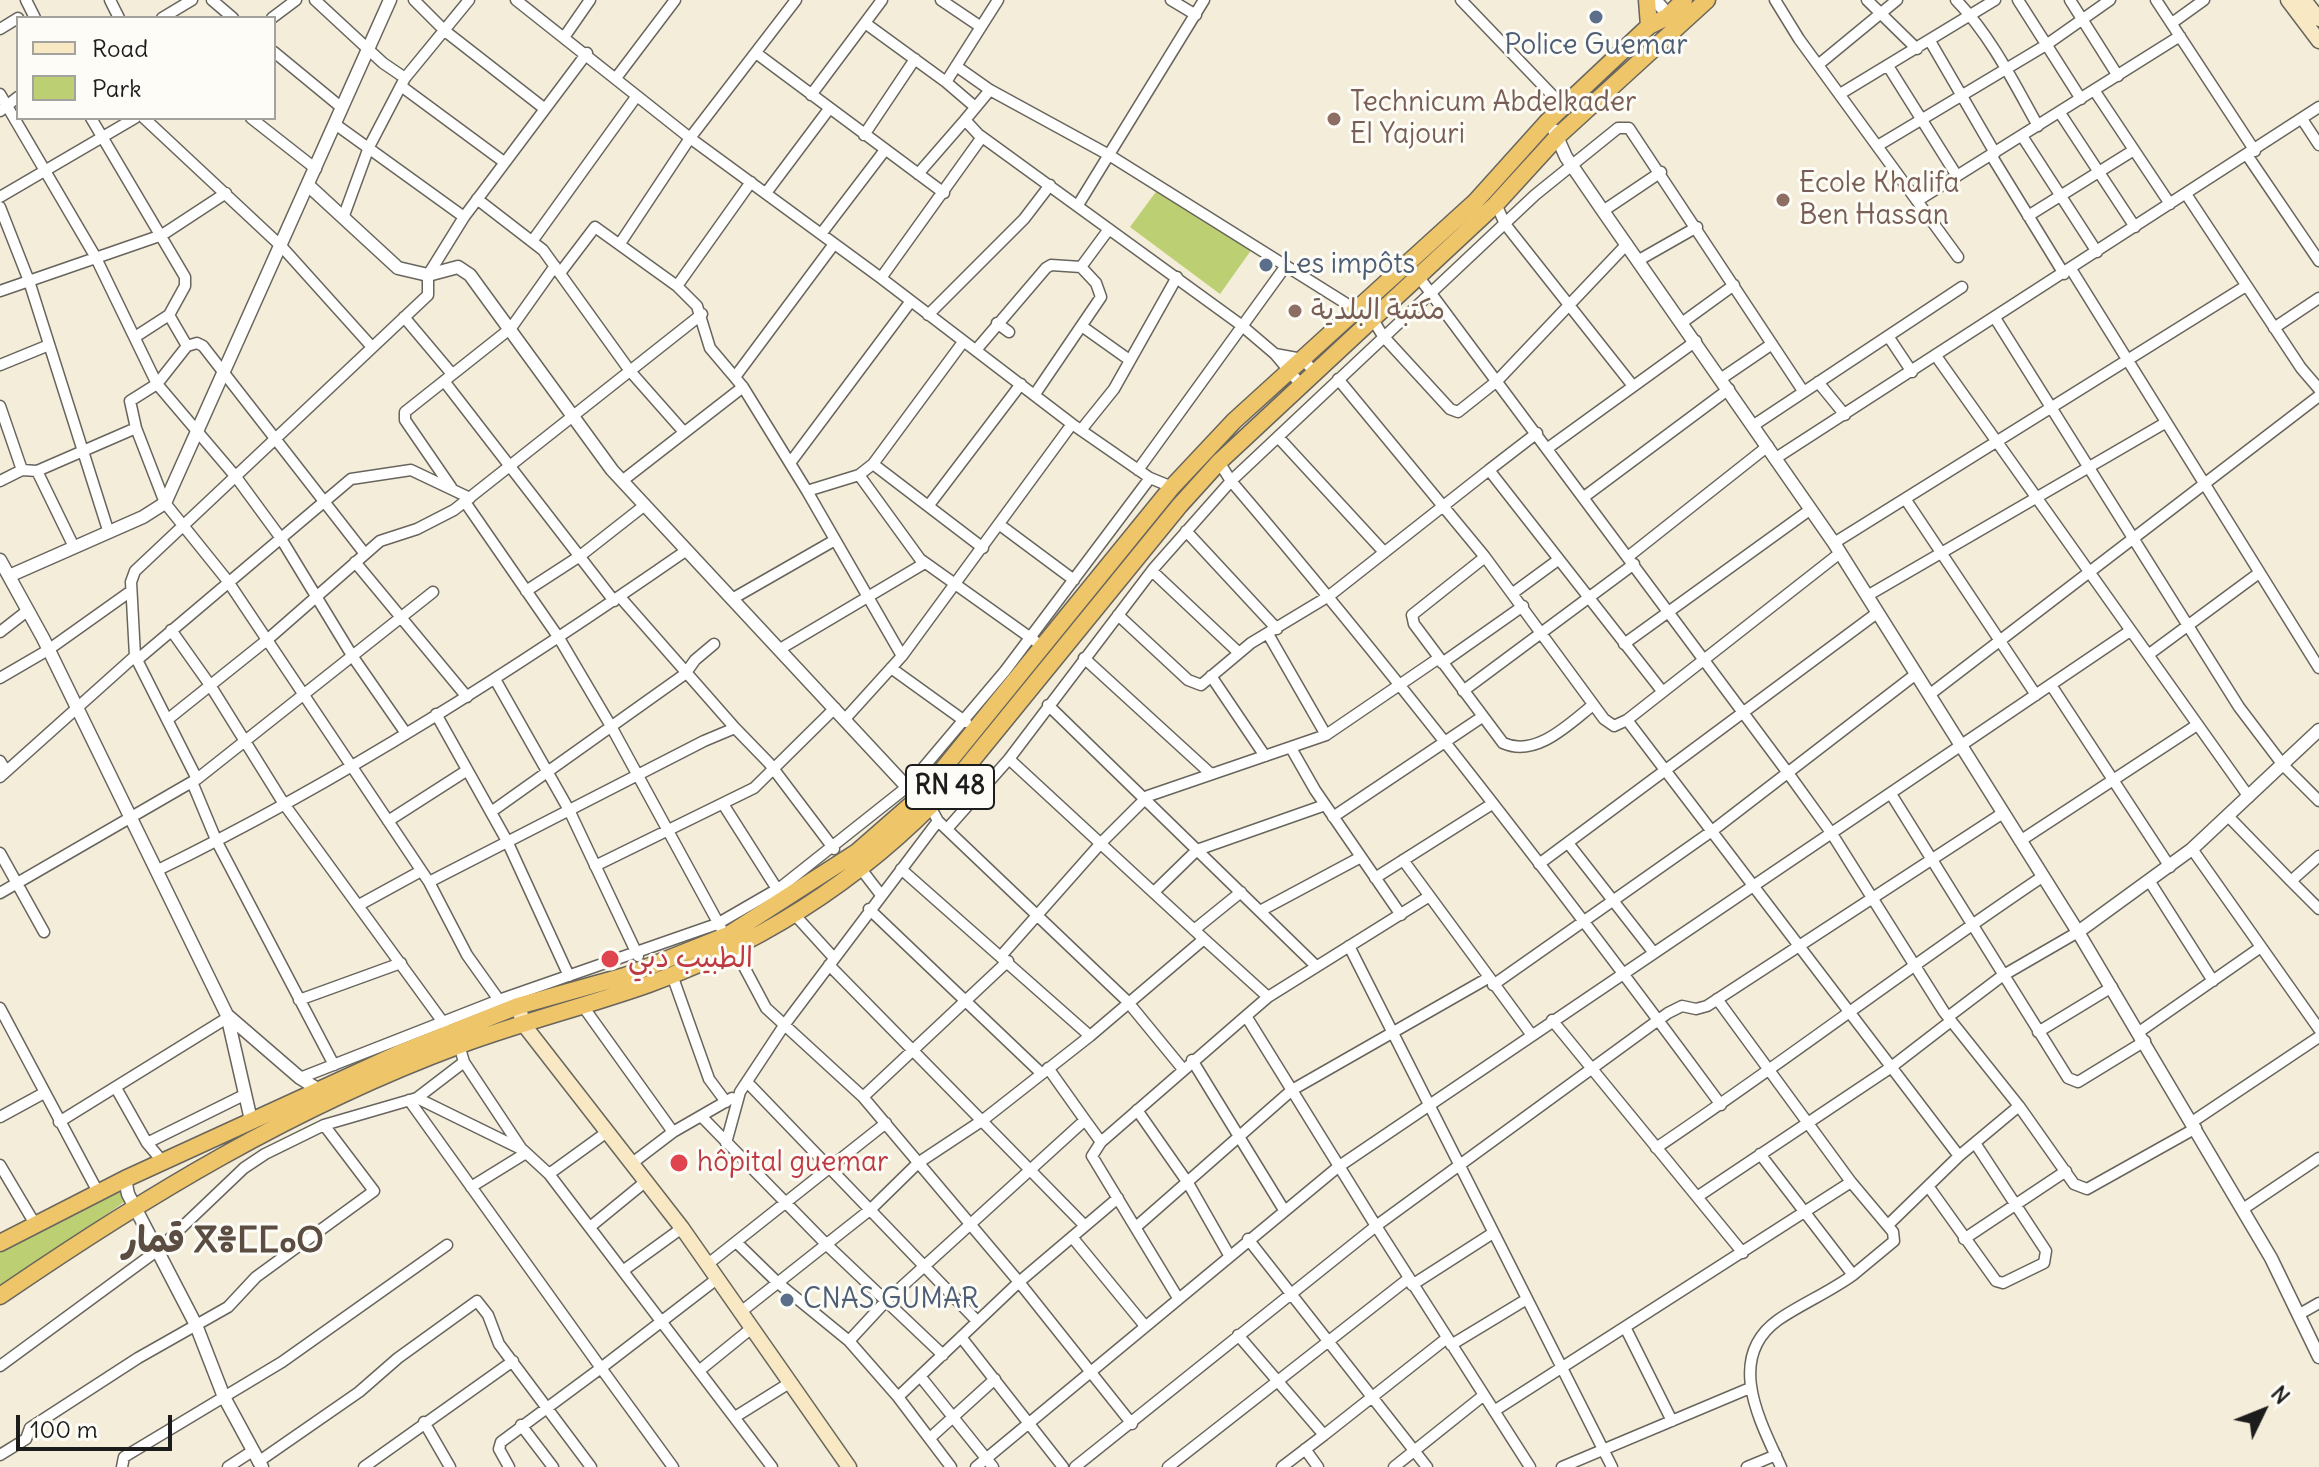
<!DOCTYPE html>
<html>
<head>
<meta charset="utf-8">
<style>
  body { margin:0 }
  #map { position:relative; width:2319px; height:1467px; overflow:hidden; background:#f4edd9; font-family:Delius,sans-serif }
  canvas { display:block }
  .legend { position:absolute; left:16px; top:16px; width:260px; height:104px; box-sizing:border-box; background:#fdfcf7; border:2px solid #a3a29f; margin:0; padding:10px 14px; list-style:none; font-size:24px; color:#1c1c1c }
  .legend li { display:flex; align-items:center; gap:16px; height:40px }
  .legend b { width:40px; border:2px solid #a3a29f }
  .north { position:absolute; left:2223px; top:1371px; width:80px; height:80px; -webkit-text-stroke:6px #fdfcf7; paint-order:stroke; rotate:47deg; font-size:22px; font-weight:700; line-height:32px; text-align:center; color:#1c1c1c }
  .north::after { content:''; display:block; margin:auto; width:28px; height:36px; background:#1c1c1c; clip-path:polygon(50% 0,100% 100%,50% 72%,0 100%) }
  .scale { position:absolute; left:16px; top:1415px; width:156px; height:36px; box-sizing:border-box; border:4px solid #1c1c1c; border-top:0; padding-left:10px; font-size:24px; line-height:28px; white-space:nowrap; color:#1c1c1c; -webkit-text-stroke:6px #fdfcf7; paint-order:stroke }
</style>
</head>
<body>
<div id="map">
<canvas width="2319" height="1467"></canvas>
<ul class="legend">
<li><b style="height:10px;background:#f8e8c3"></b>Road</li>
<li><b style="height:22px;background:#bccf72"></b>Park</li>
</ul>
<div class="north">N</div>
<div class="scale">100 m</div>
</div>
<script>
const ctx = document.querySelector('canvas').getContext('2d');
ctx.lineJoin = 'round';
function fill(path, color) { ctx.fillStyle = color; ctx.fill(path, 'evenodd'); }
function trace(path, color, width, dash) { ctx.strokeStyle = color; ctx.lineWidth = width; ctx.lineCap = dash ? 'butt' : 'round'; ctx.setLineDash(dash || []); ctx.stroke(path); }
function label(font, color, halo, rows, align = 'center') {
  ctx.font = font + ' Delius,"Playpen Sans Arabic","Noto Sans Tifinagh",sans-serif'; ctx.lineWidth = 6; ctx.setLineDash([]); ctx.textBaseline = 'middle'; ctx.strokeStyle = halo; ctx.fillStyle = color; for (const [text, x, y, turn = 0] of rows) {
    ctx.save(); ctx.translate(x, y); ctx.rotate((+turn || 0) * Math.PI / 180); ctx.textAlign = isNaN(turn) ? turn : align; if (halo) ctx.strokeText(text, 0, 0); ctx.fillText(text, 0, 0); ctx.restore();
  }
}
const green = new Path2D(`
  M 1158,189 L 1252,249 L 1220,294 L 1130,227 Z
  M 119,1187 L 127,1200 L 0,1289 L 0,1249 Z`);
const minor = new Path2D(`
  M 26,0 L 35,18
  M 110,0 L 119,18
  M 212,0 L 233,18
  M 315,0 L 383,63 L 405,78 L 469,0
  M 414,0 L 445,31 L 545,109
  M 516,0 L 690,138 L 881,278 L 1072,424 L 1150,478 L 1172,487
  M 941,0 L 981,27
  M 1171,0 L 1196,15
  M 1461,0 L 1554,97
  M 1775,0 L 1799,39 L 1958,257
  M 1867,0 L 1917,49
  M 1956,0 C 1991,36 2014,83 2038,126
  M 2018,0 L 2081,99
  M 2070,0 L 2118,76
  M 2156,0 L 2255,151
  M 162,18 L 192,0
  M 272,18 L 296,0
  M 865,23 L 946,82 L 974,106
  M 2172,23 L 2204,0
  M 0,29 L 18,18
  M 565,36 L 590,0
  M 1930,41 L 1995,153
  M 274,52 L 342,108
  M 756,53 L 944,193
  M 1818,65 L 1897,0
  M 956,66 L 990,90 L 1109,155 L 1358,311
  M 1888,66 L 1957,176
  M 616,78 L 675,0
  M 946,82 L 998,0
  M 401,86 L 504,162
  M 990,90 L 965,120 L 978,134 L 1241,325 L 1275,354 L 1302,386
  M 2094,90 L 2170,204
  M 0,94 L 95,256 L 157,384 L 236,477 L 280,537 L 353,657 L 405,732
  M 1840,94 L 1995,0
  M 811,95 L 882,0
  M 0,111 L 18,97
  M 2060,113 L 2135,227
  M 91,118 L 185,277 L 185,286 L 169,315 L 187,346
  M 144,118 L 282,247 L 372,347
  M 251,118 L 316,169
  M 2302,119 L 2319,145
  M 335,124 L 464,217
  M 864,135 L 915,59
  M 2022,136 L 2097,252
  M 1879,145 L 2046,45 L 2110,0
  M 1991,155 L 2064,274
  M 2247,155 L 2319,261
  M 918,174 L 965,120
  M 766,193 L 829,109
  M 2186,194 L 2301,368 L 2319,389
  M 0,197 L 135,118
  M 477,199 L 543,250 L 630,371 L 683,431
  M 1917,201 L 2180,36
  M 1496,204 L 1505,224 L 1633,386
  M 1078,205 L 1204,0
  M 0,207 L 29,281 L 108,530
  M 1603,211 L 1661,172
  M 2028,216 L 2134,150
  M 343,218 L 369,147 L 405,78
  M 821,234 L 885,150
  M 533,240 L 636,97
  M 621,242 L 690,138 L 796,0
  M 1639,260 L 1697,227
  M 1081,267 L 1109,229
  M 2071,269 L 2319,668
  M 560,273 L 595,227 L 677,286 L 751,182
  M 1418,276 L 1788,773 L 1832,834 L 1944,1012 L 2019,1106 L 2074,1184 L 2087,1189 L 2196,1128
  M 881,278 L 982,137
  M 677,286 L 697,306 L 710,348 L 743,387 L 807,491 L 859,475 L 873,464 L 963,342
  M 0,291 L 162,235 L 226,193
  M 928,315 L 1024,219 L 1050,185
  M 404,317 L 452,374
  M 1372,318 L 1383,336 L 1450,409 L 1458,412 L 1497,381 L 1627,244
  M 1995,318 L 2239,707 L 2283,765 L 2319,801
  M 1683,322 L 1734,285
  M 997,323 L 1009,332
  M 1083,327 L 1128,359
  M 2274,328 L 2319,298
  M 1888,336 L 1912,372
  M 135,337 L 169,315
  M 976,350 L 1046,268 L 1051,265 L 1081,267 L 1096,283 L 1101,297 L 1035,394
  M 1275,354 L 1302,359 L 1316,373
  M 1936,356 L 2249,797
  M 0,365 L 49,345
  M 735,377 L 834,244
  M 1722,378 L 1772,344
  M 1338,379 L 1485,557 L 1604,719 L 1614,726 L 1627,720
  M 444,381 L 614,601
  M 1818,382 L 1845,415
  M 0,406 L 22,470 L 0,481
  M 1754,425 L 1962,287
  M 1081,430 L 1114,389 L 1177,277
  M 1537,433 L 1489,470 L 1662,691
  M 1278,437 L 1384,552
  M 1548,448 L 1696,341
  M 1776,458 L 2319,107
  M 1219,462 L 1231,481 C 1403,682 1564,892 1721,1105
  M 790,463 L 911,301
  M 873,464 L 983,548
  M 22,470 L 37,471 L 136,428
  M 1138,470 L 1285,267
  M 37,471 L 74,547
  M 859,475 L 920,559 L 1035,641
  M 622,481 L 743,387
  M 451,487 L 405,420 L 405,412 L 511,328 L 555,266
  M 807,491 L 902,656
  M 1584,497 L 1729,389
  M 1906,500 L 2036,695
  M 465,502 L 559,638 L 612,728 L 721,928
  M 929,505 L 1021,384
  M 1000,525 L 1074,580
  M 1186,531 L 1277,629
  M 1834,543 L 2246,286
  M 1840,553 L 1627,720 L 1959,1156 L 2019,1106
  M 365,554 L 203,346 L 197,343 L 187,346 L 157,384 L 130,401 L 136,428 L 165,503 L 227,580 L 429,882 L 467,955 L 499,1000
  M 1629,556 L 1768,446
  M 1485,557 L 1412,615 L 1414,624 L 1503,743 C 1536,758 1569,724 1593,705
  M 355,562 L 467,697
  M 1152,571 L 1238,652
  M 526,591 L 580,556 L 645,505
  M 1513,593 L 1558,560
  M 1867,596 L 2165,423
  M 620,597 L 735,728
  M 732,599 L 835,540
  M 1118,615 L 1188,680 L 1201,685 L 1251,643 L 1329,596 L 1489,470
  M 171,630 L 210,685 L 284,804 L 445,1025
  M 0,632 L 27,611
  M 1268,634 L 1326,735
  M 1624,644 L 1811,509
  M 780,649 L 925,563
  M 2148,655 L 2259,573
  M 135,656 L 197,779
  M 1084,658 L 1211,774
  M 137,660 L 351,479 L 411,470 L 470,498
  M 1442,663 L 1523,606
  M 891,668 L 966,722
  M 1211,676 L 1265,756
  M 0,678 L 48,650 L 131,591
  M 496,681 L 569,810 L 638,956
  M 2051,685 L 2170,867
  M 1463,691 L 1634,564
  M 1929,695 L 2319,396
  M 1048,705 L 1315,965
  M 436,714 L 507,841 L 569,976
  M 845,719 L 902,656 L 1072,424
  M 167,720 L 267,640 L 380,541 L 417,529 L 454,510 L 702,314
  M 1291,748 L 1315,790 L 1401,915
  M 1009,759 L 1204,939
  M 0,761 L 6,771
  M 0,777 L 135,656 L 131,582 L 135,571 L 428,295 L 428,275 L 464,217 L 587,53
  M 192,782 L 217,842 L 334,1065
  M 1891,794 L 2068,1078 L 2078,1082 L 2145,1041
  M 723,804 L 777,889
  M 931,808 L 938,821 L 1127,1001 L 1182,1068
  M 491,812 L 685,674 L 695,660 L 714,644
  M 2228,816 L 2291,881 L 2319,856
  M 1333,817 L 1482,717
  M 388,821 L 466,771
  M 947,829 L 1009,759 L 1154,568 L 1231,481 L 1535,195 L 1618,128 L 1629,128 L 1803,391
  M 2020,841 L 2197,725
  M 1568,843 L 1654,953
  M 2192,849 L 2319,1029
  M 0,853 L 44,932
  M 1403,860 L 1531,1034
  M 1539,864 L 1877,613
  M 595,866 L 754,788 L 835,708
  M 861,869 L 881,895
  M 901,869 L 1090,1036
  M 158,870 C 343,780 518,667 687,550
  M 1375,878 L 1492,804
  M 2291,881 L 2319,909
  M 429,882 L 704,741 L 735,728 L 769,763 L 834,849
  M 2150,882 L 2213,981
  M 1154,892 L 1197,850 L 1325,805
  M 0,893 L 197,779 L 433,592
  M 359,905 L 421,871
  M 869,909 L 1041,1073
  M 1260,911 L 1361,857
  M 794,914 L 834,958
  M 1194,930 L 1241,892
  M 1349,946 L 1612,1467
  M 734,948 L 766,1008 L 863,1097 L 1019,1282 L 1132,1424
  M 1001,956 L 1101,843 L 1148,796 L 1326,735 L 1439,658
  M 829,965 L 1085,1226
  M 672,975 L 709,1079 L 726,1102
  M 1493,985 L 1712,831 L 1916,674
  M 1268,997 L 1428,897
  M 1717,999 L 1851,1182 L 1893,1232 L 1894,1241 L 1853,1275 L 1760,1154
  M 299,1000 L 401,963
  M 582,1005 L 673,1132
  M 0,1008 L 98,1192
  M 1948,1017 L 2002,976 L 2078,932
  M 1552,1020 L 1743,1253
  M 2038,1032 L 2112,987
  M 2139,1032 L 2261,947
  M 459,1045 L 464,1062 L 521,1148
  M 1192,1060 L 1284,1210
  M 1048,1068 L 1085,1120
  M 300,1078 L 499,1000 L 717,924 L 781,887 L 907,787 L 1005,671 L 1150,478
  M 747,1082 L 977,1321
  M 116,1088 L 147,1143 L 244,1095
  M 863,1097 L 1008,961
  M 417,1098 L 464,1062
  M 409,1100 L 601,1368 L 718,1278
  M 1137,1110 L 1188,1183 L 1229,1255
  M 0,1117 L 44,1093
  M 702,1117 L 827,1245 L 943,1355
  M 59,1122 L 227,1018
  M 2192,1122 L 2319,1037
  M 1101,1142 L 1092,1156 L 1178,1298
  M 147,1143 L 163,1162
  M 726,1143 L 740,1092 L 785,1024 L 938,821
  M 1656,1148 C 1787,1060 1912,964 2042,877
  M 631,1164 L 673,1132 L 732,1098
  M 0,1165 L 35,1224
  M 549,1174 L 607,1132
  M 1928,1186 L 1996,1281 L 2003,1283 L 2044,1263 L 2046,1251 L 1975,1143
  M 471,1187 L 526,1153
  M 1697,1197 L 1890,1068 L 1951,1021
  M 2243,1209 L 2319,1158
  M 1888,1225 L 1959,1156
  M 590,1227 L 645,1182
  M 1136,1227 L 1292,1090 L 1488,978
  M 1072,1237 L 1145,1326
  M 1248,1239 L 1427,1467
  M 1964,1239 L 2066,1171
  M 736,1242 L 778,1283 L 849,1341 L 886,1301 L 1085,1120 L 1101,1142 L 1246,1016 L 1376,1226 L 1075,1467
  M 708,1264 L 886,1123
  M 624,1270 L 682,1228
  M 1412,1285 L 1493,1233
  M 742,1311 L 871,1209 L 918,1163 L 983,1120 L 1090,1036 L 1204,939 L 1268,997 L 1246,1016
  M 2298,1315 L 2319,1303
  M 1626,1329 L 1672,1421
  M 1238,1335 L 1324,1435 L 1282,1467
  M 961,1337 L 1063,1467
  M 849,1341 L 898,1397 L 951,1467
  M 1451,1345 L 1527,1299
  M 0,1366 L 158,1250 L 244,1168 L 265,1154 L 324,1125 L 417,1098 L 523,1150 L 549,1174 L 772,1467
  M 700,1370 L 753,1327
  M 920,1376 L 993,1467
  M 898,1397 L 1019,1282 L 1118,1198
  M 1494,1411 L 1851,1182
  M 735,1417 L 791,1382
  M 424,1422 L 450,1467
  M 521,1425 L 553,1467
  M 1324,1435 L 1447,1338
  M 930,1438 L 995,1379
  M 1305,1449 L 1318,1467
  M 0,1455 L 26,1439 L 30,1428 L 138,1358 L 228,1307 L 256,1277 L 374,1191 L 324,1125
  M 258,1462 L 359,1392 L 398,1358 L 477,1301 L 488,1315 L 499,1344 L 591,1467
  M 122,1467 L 124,1457 L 282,1362 L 447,1245
  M 228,1467 L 251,1452
  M 364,1467 L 513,1361
  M 509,1467 L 499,1449 L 501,1442 L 601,1368 L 673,1467
  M 976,1467 L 1338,1167 L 2130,631
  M 1168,1467 L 1408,1279
  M 1394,1467 L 1484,1395
  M 1530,1467 L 1376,1226 L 1668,1013 L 1682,1006 L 1696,1009 L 1707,1006 L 2003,813
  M 1562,1467 L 1750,1388
  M 1747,1467 L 1776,1455
  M 1781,1467 C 1760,1421 1725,1358 1778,1320 C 1801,1304 1828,1293 1853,1275`);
const tertiary = new Path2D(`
  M 1655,0 L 1674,21
  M 1554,130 L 1566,157 L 1603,211 L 1834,543 L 2078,932 L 2271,1258 L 2319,1357
  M 309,186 L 398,268 L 428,275 L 458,267 L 470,275 L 612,470 L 907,787 L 926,802
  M 0,560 L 43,638 L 227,1015 L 251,1120
  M 9,576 L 143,517 L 165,503 L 390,0
  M 2078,932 L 2192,849 L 2319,730
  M 227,1015 L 300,1078 L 324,1093
  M 125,1179 L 128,1194 L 196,1325 L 224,1397 L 262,1467`);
const secondary = new Path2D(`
  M 2288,0 L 2319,41
  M 2304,0 L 2319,19
  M 518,1006 L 524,1025 L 682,1228 L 849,1467`);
const trunk = new Path2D(`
  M 1647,0 L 1649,26
  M 0,1243 L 125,1179 L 400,1053 L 518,1006 L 625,976 L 728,935 L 857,852 L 921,796 L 1172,487 L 1234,421 L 1475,202 L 1547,122 L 1649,26 L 1667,17 L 1684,0
  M 0,1296 C 146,1196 293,1107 460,1045 C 522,1022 587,1006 649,984 C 772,939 879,867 965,769 L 1180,505 L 1219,462 L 1496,204 L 1559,135 L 1707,0`);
const markers = [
  [1596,17,8,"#5c6f8a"],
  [1334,119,8,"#8d6e63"],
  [1783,200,8,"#8d6e63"],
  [1266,265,8,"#5c6f8a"],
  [1295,311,8,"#8d6e63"],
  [610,959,10,"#e0444e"],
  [679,1163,10,"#e0444e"],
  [787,1300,8,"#5c6f8a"]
];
const shields = [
  [950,787,88]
];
const shieldNames = [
  ["RN 48",950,787]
];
const serviceNames = [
  ["Police Guemar",1596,46,"center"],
  ["Les impôts",1282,265],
  ["CNAS GUMAR",803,1300]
];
const educationNames = [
  ["Technicum Abdelkader",1350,103],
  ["El Yajouri",1350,135],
  ["Ecole Khalifa",1799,184],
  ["Ben Hassan",1799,216],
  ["مكتبة البلدية",1311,311]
];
const healthNames = [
  ["الطبيب دبي",628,959],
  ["hôpital guemar",697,1163]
];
const districtNames = [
  ["قمار ⴳⴻⵎⵎⴰⵔ",223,1242]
];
fill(green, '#bccf72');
trace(minor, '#68655e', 13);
trace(tertiary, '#68655e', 15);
trace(secondary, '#68655e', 17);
trace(trunk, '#68655e', 19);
trace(minor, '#fff', 10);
trace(tertiary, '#fff', 12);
trace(secondary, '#f8e8c3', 14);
trace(trunk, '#eec569', 16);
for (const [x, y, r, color] of markers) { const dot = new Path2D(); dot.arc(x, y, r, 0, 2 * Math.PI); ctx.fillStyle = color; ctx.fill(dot); trace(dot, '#fdfcf7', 3); }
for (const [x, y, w] of shields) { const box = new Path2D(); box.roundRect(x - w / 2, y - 22, w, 44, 6); ctx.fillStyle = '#fdfcf7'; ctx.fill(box); trace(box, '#1c1c1c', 2); }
label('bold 26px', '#1c1c1c', null, shieldNames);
label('28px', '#4e5e75', '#fdfcf7', serviceNames, 'left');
label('28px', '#785e54', '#fdfcf7', educationNames, 'left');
label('28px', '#be3a42', '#fdfcf7', healthNames, 'left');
label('bold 36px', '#5b4d42', '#fdfcf7', districtNames);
</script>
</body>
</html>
